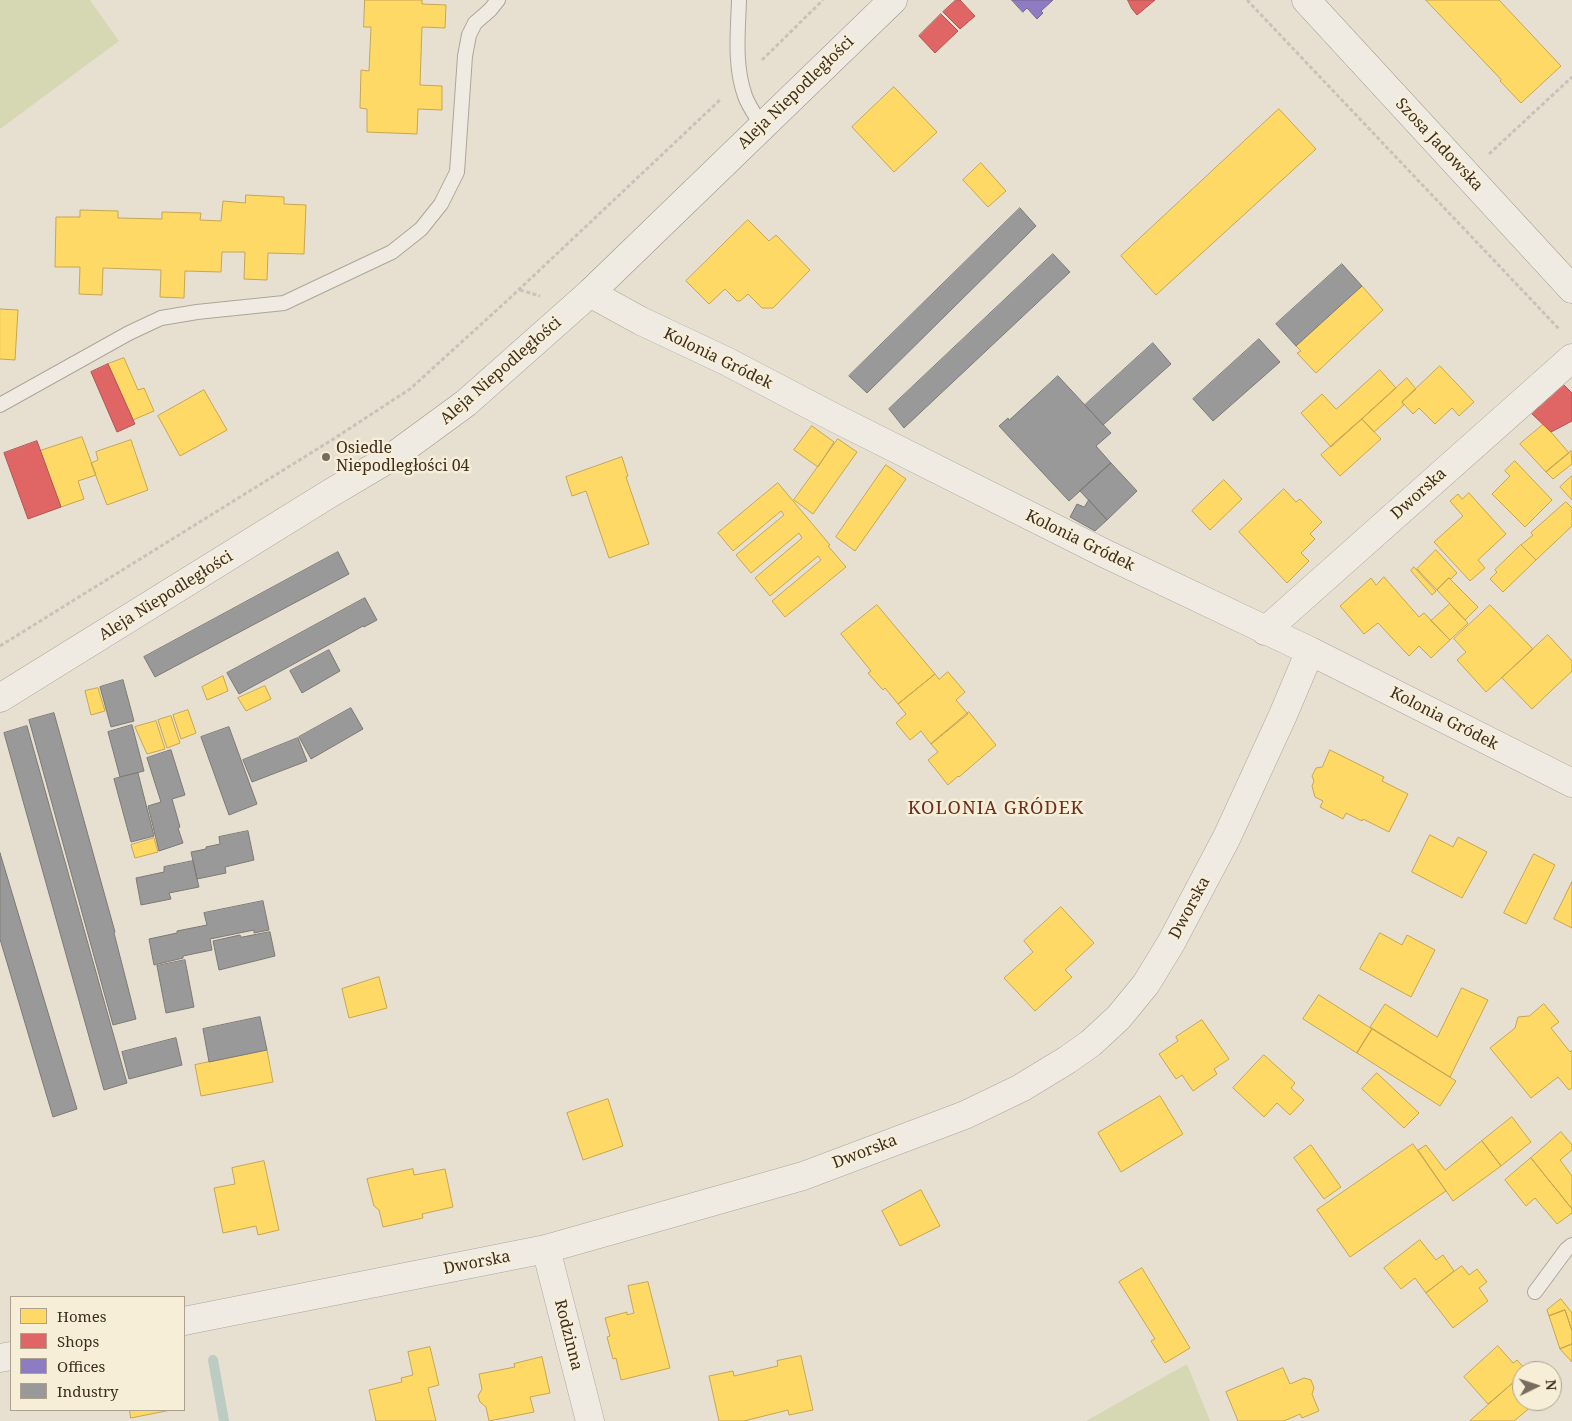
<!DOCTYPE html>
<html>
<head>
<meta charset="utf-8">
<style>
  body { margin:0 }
  #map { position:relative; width:1572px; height:1421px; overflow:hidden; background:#e7e0d1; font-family:"Noto Serif",serif }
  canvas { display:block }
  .legend { position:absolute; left:10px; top:1296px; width:175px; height:115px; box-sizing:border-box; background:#f7eed8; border:1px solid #ada18e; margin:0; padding:6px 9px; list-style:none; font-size:15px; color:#3d2e20 }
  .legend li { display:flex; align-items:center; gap:10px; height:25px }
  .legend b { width:25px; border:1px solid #ada18e }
  .north { position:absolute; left:1512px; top:1361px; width:50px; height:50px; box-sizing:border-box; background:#f7eed8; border:1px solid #ada18e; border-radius:50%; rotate:86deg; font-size:14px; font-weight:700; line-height:20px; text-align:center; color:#3d2e20 }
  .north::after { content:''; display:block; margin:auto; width:18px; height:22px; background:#786c5e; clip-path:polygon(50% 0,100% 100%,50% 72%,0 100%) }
</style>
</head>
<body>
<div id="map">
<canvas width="1572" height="1421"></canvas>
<ul class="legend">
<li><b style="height:14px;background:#ffd966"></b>Homes</li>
<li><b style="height:14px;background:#e06666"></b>Shops</li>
<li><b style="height:14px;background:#8e7cc3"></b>Offices</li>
<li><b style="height:14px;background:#999"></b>Industry</li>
</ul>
<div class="north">N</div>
</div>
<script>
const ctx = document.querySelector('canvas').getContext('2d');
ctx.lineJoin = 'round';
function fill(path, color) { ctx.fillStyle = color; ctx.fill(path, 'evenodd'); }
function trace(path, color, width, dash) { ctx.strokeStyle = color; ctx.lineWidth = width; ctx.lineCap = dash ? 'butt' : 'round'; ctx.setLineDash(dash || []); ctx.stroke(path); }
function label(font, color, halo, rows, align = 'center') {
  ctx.font = font + ' "Noto Serif",serif'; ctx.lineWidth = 5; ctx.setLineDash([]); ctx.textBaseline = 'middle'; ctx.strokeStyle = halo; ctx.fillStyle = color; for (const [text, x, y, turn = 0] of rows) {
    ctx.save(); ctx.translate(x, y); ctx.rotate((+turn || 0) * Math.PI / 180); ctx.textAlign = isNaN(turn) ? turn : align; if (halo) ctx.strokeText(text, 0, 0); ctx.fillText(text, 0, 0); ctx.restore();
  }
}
const green = new Path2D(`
  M 0,0 L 90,0 L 119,41 L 0,129 Z
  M 1187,1364 L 1210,1421 L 1086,1421 Z`);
const homes = new Path2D(`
  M 365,0 L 422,0 L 422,4 L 446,5 L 445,28 L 422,27 L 420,85 L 442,86 L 442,110 L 418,109 L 417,134 L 367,132 L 367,109 L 360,108 L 361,70 L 369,71 L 371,27 L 364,27 Z
  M 1426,0 L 1499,0 L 1561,66 L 1521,103 L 1500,81 L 1501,80 Z
  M 894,87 L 937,132 L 894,172 L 852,127 Z
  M 1279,109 L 1316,149 L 1156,295 L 1121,256 Z
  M 981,163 L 1006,191 L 988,207 L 963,180 Z
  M 246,195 L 284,197 L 284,204 L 306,205 L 304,254 L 268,253 L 267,280 L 244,279 L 245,252 L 222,252 L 221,272 L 185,271 L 184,298 L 160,297 L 161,270 L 103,268 L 102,295 L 79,294 L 80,267 L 55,267 L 56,217 L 80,217 L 80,210 L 118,211 L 118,218 L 162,219 L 162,212 L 201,213 L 200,220 L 221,221 L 223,201 L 245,203 Z
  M 748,220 L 769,241 L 776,235 L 810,270 L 773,308 L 762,308 L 748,294 L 740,301 L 737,301 L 725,289 L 709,304 L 686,281 Z
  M 1362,286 L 1383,310 L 1316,373 L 1297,353 L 1301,351 L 1296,346 Z
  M 0,309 L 18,310 L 15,360 L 0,359 Z
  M 124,358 L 138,390 L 144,388 L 154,411 L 133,420 L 108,364 Z
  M 1440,366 L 1474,402 L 1459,416 L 1452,408 L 1435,424 L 1419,408 L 1413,414 L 1402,402 Z
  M 1380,370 L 1396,388 L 1331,447 L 1301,413 L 1322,394 L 1336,409 Z
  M 1407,378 L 1416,389 L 1402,402 L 1404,405 L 1374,432 L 1362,419 Z
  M 204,390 L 227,430 L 180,456 L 158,416 Z
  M 1362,419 L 1381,439 L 1340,476 L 1321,455 Z
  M 1544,424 L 1569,453 L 1546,472 L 1520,444 Z
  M 812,426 L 834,442 L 818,467 L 794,450 Z
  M 82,437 L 96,475 L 78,481 L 84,499 L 61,507 L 40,451 Z
  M 838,439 L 857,452 L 813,514 L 794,500 Z
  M 131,440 L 148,490 L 107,505 L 91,463 L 98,460 L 96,452 Z
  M 1571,451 L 1572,464 L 1553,479 L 1546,472 Z
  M 622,457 L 628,476 L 626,477 L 649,544 L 609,558 L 586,491 L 572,496 L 566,477 Z
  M 1515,461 L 1552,500 L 1525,527 L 1492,494 L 1510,476 L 1505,471 Z
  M 886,465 L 906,479 L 855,551 L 836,537 Z
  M 1572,476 L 1572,500 L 1560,487 Z
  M 1224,480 L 1242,499 L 1210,530 L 1192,511 Z
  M 778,483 L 830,545 L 828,546 L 846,567 L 785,617 L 772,601 L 821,560 L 818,556 L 770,596 L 755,578 L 802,538 L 799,533 L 751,573 L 736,555 L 784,515 L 781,511 L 733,551 L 718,533 Z
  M 1284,489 L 1296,502 L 1300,499 L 1322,522 L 1310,534 L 1315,539 L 1301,553 L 1309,561 L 1287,583 L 1239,532 Z
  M 1469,493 L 1506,534 L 1478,560 L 1485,568 L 1470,581 L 1434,542 L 1463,516 L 1450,501 L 1458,494 L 1462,499 Z
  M 1566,502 L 1572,508 L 1572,526 L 1536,560 L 1521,545 L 1533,535 L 1531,533 Z
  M 1521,545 L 1536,560 L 1503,592 L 1490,579 L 1497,572 L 1495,570 Z
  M 1436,550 L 1457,573 L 1451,579 L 1449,578 L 1437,590 L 1417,569 Z
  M 1414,567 L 1436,591 L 1432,595 L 1411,571 Z
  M 1384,577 L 1419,617 L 1424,613 L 1450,640 L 1431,658 L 1419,646 L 1409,656 L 1378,623 L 1364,634 L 1340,606 L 1371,578 L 1376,585 Z
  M 1449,578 L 1478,607 L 1465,620 L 1437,590 Z
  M 1450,604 L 1468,623 L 1450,640 L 1431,621 Z
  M 877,605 L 935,674 L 898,704 L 885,688 L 883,690 L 868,673 L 871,671 L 841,634 Z
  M 1490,605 L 1533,649 L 1486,692 L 1457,660 L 1466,652 L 1454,639 Z
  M 1548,635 L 1572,661 L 1572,671 L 1532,709 L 1502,678 Z
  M 948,672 L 965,692 L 956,700 L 968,714 L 931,744 L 921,731 L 910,740 L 896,723 L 906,714 L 898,704 L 935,674 L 939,679 Z
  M 223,676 L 228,691 L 207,700 L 202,687 Z
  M 265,686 L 271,699 L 246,711 L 238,698 Z
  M 98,688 L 105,711 L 91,715 L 85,691 Z
  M 188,710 L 196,733 L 181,739 L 173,715 Z
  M 969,712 L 996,745 L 959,777 L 958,776 L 948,785 L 928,760 L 938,752 L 931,744 Z
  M 171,716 L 180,743 L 167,748 L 158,720 Z
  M 156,721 L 165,749 L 147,754 L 135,727 Z
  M 1330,750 L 1384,777 L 1382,781 L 1408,794 L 1389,832 L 1363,819 L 1362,821 L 1346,813 L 1343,819 L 1320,807 L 1323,801 L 1315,797 L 1312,786 L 1314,781 L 1312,776 L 1316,768 L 1322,767 Z
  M 1430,835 L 1453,847 L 1458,837 L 1487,852 L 1462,898 L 1412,872 Z
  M 154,838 L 158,852 L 135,858 L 131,845 Z
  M 1534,854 L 1555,865 L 1526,924 L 1504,913 Z
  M 1572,882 L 1572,928 L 1554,919 Z
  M 1061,907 L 1094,943 L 1065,970 L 1072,977 L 1035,1011 L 1004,978 L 1033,952 L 1024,941 Z
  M 1380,933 L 1402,945 L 1407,935 L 1435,950 L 1411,997 L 1360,969 Z
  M 379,977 L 387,1008 L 349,1018 L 342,989 Z
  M 1462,988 L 1488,1000 L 1450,1077 L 1370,1027 L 1385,1004 L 1437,1037 Z
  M 1319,995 L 1372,1029 L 1357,1053 L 1303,1019 Z
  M 1544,1004 L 1559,1022 L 1551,1028 L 1570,1052 L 1572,1050 L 1572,1088 L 1569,1090 L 1558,1077 L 1531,1098 L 1490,1048 L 1515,1028 L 1518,1017 L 1529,1016 Z
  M 1202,1020 L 1229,1059 L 1214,1069 L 1217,1074 L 1193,1091 L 1182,1075 L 1176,1079 L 1159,1054 L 1178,1041 L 1176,1037 Z
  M 1372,1029 L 1456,1081 L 1440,1106 L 1357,1053 Z
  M 267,1050 L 273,1082 L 201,1096 L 195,1065 Z
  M 1264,1055 L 1295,1083 L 1291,1088 L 1304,1100 L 1290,1115 L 1277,1103 L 1264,1117 L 1233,1088 Z
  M 1377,1073 L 1419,1113 L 1404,1128 L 1362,1089 Z
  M 1160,1096 L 1183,1134 L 1121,1172 L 1098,1133 Z
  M 608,1099 L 623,1146 L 583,1160 L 567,1113 Z
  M 1512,1117 L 1531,1142 L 1501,1166 L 1482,1141 Z
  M 1561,1132 L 1572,1145 L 1572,1150 L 1560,1160 L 1572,1176 L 1572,1209 L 1531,1158 Z
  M 1482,1141 L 1501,1166 L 1453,1201 L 1418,1150 L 1426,1145 L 1445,1170 Z
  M 1413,1144 L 1446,1191 L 1350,1257 L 1317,1210 Z
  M 1311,1145 L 1341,1187 L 1324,1199 L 1294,1158 Z
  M 1531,1158 L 1572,1209 L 1572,1213 L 1557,1224 L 1535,1198 L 1526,1206 L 1505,1180 Z
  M 264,1161 L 279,1230 L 258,1235 L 256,1226 L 223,1233 L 214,1188 L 235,1184 L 232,1168 Z
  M 413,1169 L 414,1175 L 445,1169 L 453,1207 L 422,1214 L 423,1218 L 383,1227 L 379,1210 L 374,1206 L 367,1179 Z
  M 921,1190 L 940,1226 L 900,1246 L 882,1211 Z
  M 1420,1240 L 1436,1260 L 1443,1255 L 1454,1271 L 1426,1293 L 1415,1278 L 1401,1289 L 1384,1268 Z
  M 1462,1266 L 1469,1275 L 1477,1269 L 1487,1282 L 1479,1288 L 1488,1301 L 1453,1328 L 1426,1293 Z
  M 1142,1268 L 1190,1348 L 1165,1363 L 1151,1341 L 1155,1339 L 1119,1282 Z
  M 648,1282 L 670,1368 L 621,1380 L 616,1358 L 613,1359 L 607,1337 L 610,1336 L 605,1318 L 627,1312 L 627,1315 L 634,1313 L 628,1286 Z
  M 1561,1299 L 1572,1313 L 1572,1331 L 1565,1310 L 1549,1316 L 1547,1310 Z
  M 1565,1310 L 1572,1331 L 1572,1344 L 1560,1349 L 1549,1316 Z
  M 1572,1344 L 1572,1362 L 1560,1349 Z
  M 1498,1346 L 1513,1363 L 1517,1360 L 1527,1371 L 1522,1371 L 1522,1375 L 1488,1404 L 1464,1377 Z
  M 430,1347 L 439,1385 L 428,1388 L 436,1421 L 376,1421 L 369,1390 L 402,1382 L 401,1378 L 413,1375 L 408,1352 Z
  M 801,1356 L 813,1410 L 789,1415 L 788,1410 L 744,1421 L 719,1421 L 709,1376 L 733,1371 L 734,1376 L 778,1366 L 777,1361 Z
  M 542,1357 L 550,1393 L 530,1397 L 534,1412 L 489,1421 L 486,1407 L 480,1402 L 478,1396 L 482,1389 L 479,1374 L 515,1367 L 514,1364 Z
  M 1283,1368 L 1290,1384 L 1304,1378 L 1311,1380 L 1314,1388 L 1312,1394 L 1319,1411 L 1302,1418 L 1300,1414 L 1284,1421 L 1238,1421 L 1226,1392 Z
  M 1522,1375 L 1522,1401 L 1538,1401 L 1514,1421 L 1470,1421 Z
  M 130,1410 L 171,1410 L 131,1418 Z`);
const shops = new Path2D(`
  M 956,0 L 960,0 L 975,16 L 960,29 L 943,12 Z
  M 1128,0 L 1155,0 L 1137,15 L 1132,9 Z
  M 941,14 L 958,31 L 935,53 L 919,36 Z
  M 108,364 L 135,424 L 117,432 L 91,372 Z
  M 1564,385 L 1572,393 L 1572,421 L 1551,432 L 1532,414 Z
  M 37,441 L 61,507 L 28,519 L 4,453 Z`);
const offices = new Path2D(`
  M 1012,0 L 1053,0 L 1041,11 L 1043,13 L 1037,19 L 1027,8 L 1023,12 Z`);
const industry = new Path2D(`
  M 1020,208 L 1036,226 L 867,393 L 849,376 Z
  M 1053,254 L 1070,272 L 904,428 L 889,409 Z
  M 1342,264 L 1362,286 L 1296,346 L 1276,324 Z
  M 1259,339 L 1280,362 L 1213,421 L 1193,399 Z
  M 1153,343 L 1171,364 L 1103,425 L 1085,405 Z
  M 1058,376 L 1111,433 L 1096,446 L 1111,463 L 1069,501 L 999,426 L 1008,418 L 1009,420 Z
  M 1111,463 L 1137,491 L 1107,520 L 1080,491 Z
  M 1089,500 L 1107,520 L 1095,531 L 1070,517 L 1077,504 L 1084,507 Z
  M 338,552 L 349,574 L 155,677 L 144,657 Z
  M 365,598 L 377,620 L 364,627 L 363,626 L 239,694 L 227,673 Z
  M 329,650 L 340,671 L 302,693 L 290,671 Z
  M 123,680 L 134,721 L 111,727 L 100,687 Z
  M 351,708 L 363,729 L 311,759 L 299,737 Z
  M 54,713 L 115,932 L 114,933 L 136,1019 L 113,1025 L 29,720 Z
  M 132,725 L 144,771 L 120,777 L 108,732 Z
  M 27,726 L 127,1083 L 104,1090 L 4,733 Z
  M 229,727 L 257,804 L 229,815 L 201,737 Z
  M 298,738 L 307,761 L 252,782 L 243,760 Z
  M 171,750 L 185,795 L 172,799 L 180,827 L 178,828 L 183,843 L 159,851 L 148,806 L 161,802 L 147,758 Z
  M 138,773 L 154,836 L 131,842 L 114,779 Z
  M 248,831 L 254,860 L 225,867 L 226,873 L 197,879 L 191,852 L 206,849 L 206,847 L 220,844 L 219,837 Z
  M 0,853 L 77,1109 L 53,1117 L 0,939 Z
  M 193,861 L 199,887 L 169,893 L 171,899 L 141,905 L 136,878 L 164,872 L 164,867 Z
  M 263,901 L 269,930 L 254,933 L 254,930 L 210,939 L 212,950 L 183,956 L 183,958 L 154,965 L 149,939 L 177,933 L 177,931 L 207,925 L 204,913 Z
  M 270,932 L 275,956 L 219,970 L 213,941 L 240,935 L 241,937 Z
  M 185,960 L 194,1007 L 166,1013 L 157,966 Z
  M 260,1017 L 267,1050 L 209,1062 L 203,1029 Z
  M 176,1038 L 182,1065 L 129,1079 L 122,1052 Z`);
const stream = new Path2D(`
  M 213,1360 L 224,1421`);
const path = new Path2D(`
  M 1247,0 L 1560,330
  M 762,60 L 823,0
  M 1489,154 L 1572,77
  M 520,290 L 540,296
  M 0,646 L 335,438 L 410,389 L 510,298 L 721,99`);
const service = new Path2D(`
  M 739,0 C 738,32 734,65 745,96 C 749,107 756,116 762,126
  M 0,405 L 129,333 L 161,318 L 197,312 L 284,303 L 392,252 L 421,229 L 441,204 L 457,172 L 465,56 L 469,35 L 475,23 L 490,10 L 498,0
  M 1535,1292 L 1566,1250 L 1572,1245`);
const minor = new Path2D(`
  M 590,293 L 641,321 L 726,361 L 831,416 L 1106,554 L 1310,651 L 1572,783
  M 1265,631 L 1572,358
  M 546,1249 L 590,1421
  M 184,1321 L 546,1249 L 803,1176 L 965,1115 L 1021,1088 L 1067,1060 L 1091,1043 L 1119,1017 L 1146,984 L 1171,943 L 1227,837 L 1283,715 L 1310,651
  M 0,1358 L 11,1356`);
const secondary = new Path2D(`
  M 1306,0 L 1572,289
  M 0,698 L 329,494 L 395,455 L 466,403 L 590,293 L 893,0`);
const markers = [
  [326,457,5,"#786c5e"]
];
const streetNames = [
  ["Aleja Niepodległości",796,93,-44],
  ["Szosa Jadowska",1439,145,47],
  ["Kolonia Gródek",718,359,26],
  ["Aleja Niepodległości",501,371,-41],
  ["Dworska",1419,494,-42],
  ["Kolonia Gródek",1080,541,26],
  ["Aleja Niepodległości",166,596,-32],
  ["Kolonia Gródek",1444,719,27],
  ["Dworska",1190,908,-62],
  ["Dworska",865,1152,-21],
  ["Dworska",477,1263,-11],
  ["Rodzinna",568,1335,76]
];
const poiNames = [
  ["Osiedle",336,448],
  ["Niepodległości 04",336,466]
];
const neighbourhoodNames = [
  ["KOLONIA GRÓDEK",996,809]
];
fill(green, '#d6d7b3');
fill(homes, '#ffd966');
trace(homes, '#c5a651', 1);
fill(shops, '#e06666');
trace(shops, '#af5551', 1);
fill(offices, '#8e7cc3');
trace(offices, '#766592', 1);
fill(industry, '#999');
trace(industry, '#7d7975', 1);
trace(stream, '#bcccc2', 10);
trace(service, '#ada599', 16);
trace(minor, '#ada599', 29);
trace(secondary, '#9c958a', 29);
trace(path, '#c8c2b9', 3, [4, 2.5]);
trace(service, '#efebe3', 14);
trace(minor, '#efebe3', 28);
trace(secondary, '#efebe3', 28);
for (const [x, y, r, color] of markers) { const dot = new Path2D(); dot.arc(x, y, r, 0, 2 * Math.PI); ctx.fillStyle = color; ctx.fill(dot); trace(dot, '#f7eed8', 2); }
label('16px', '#3d2e20', '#f7eed8', streetNames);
label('16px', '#3d2e20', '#f7eed8', poiNames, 'left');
ctx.letterSpacing = '1px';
label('18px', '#6b2e1e', '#f7eed8', neighbourhoodNames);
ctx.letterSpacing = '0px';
</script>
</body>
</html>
